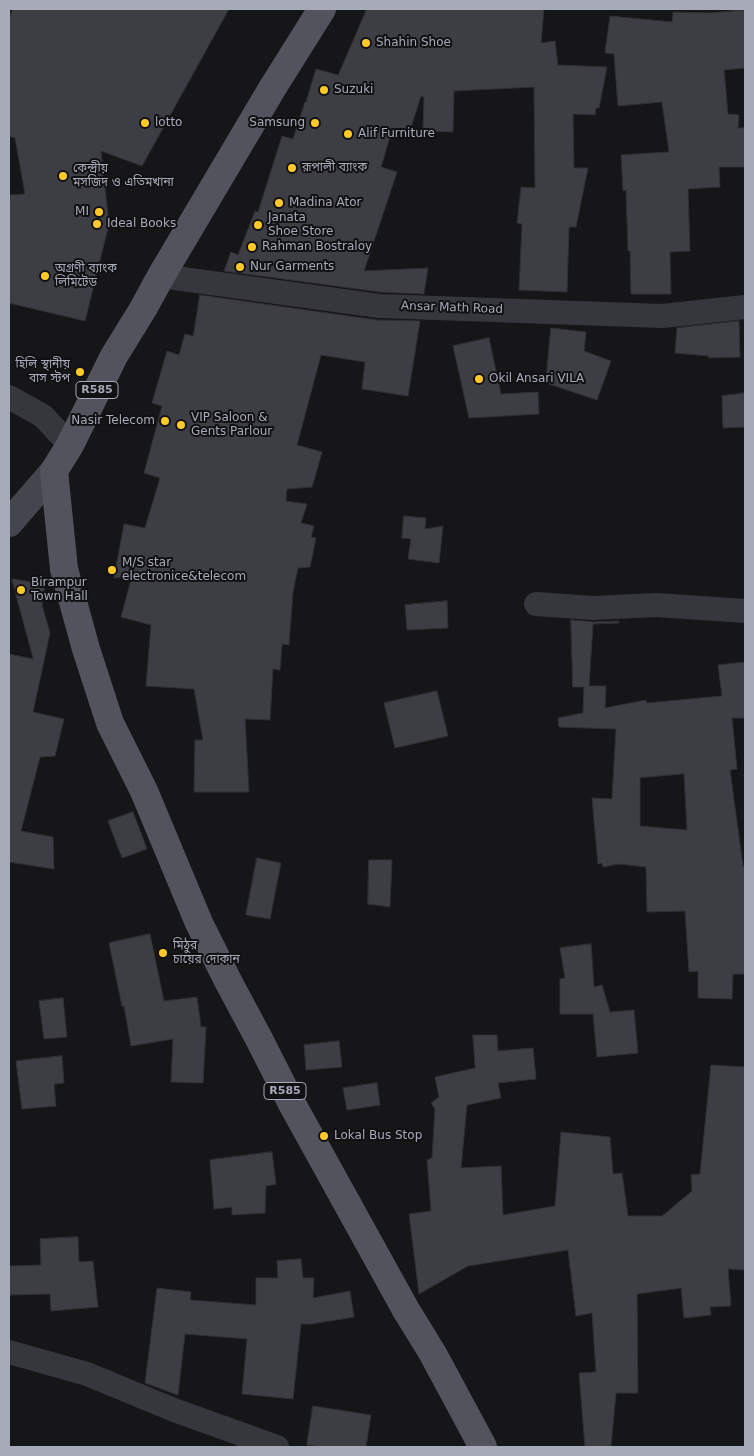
<!DOCTYPE html>
<html>
<head>
<meta charset="utf-8">
<style>
  body { margin:0 }
  #map { position:relative; width:754px; height:1456px; overflow:hidden; background:#161618; font-family:"DejaVu Sans",sans-serif }
  canvas { display:block }
  .frame { position:absolute; inset:0; border:10px solid #a6aab9; pointer-events:none }
</style>
</head>
<body>
<div id="map">
<canvas width="754" height="1456"></canvas>
<div class="frame"></div>
</div>
<script>
const ctx = document.querySelector('canvas').getContext('2d');
ctx.lineJoin = 'round';
function fill(path, color) { ctx.fillStyle = color; ctx.fill(path, 'evenodd'); }
function trace(path, color, width, dash) { ctx.strokeStyle = color; ctx.lineWidth = width; ctx.lineCap = dash ? 'butt' : 'round'; ctx.setLineDash(dash || []); ctx.stroke(path); }
function label(font, color, halo, rows, align = 'center') {
  ctx.font = font + ' "DejaVu Sans","Noto Sans Bengali",sans-serif'; ctx.lineWidth = 4; ctx.setLineDash([]); ctx.textBaseline = 'middle'; ctx.strokeStyle = halo; ctx.fillStyle = color; for (const [text, x, y, turn = 0] of rows) {
    ctx.save(); ctx.translate(x, y); ctx.rotate((+turn || 0) * Math.PI / 180); ctx.textAlign = isNaN(turn) ? turn : align; if (halo) ctx.strokeText(text, 0, 0); ctx.fillText(text, 0, 0); ctx.restore();
  }
}
const building = new Path2D(`
  M 13,9 L 229,9 L 142,166 L 101,151 L 109,224 L 85,321 L 9,303 L 9,195 L 25,194 L 15,138 L 9,136 L 9,19 Z
  M 367,9 L 544,9 L 541,43 L 555,41 L 558,65 L 607,67 L 599,108 L 596,108 L 595,115 L 573,114 L 574,168 L 588,168 L 576,227 L 569,227 L 567,292 L 519,290 L 522,224 L 517,223 L 521,187 L 535,188 L 534,87 L 454,91 L 453,132 L 423,131 L 424,97 L 421,96 L 410,130 L 392,130 L 381,167 L 397,172 L 364,271 L 428,268 L 424,294 L 380,292 L 224,271 L 231,252 L 238,255 L 255,211 L 258,212 L 282,136 L 293,139 L 305,102 L 306,102 L 316,69 L 338,75 Z
  M 745,10 L 745,68 L 724,70 L 728,114 L 739,115 L 738,128 L 745,128 L 745,167 L 719,167 L 720,187 L 688,189 L 690,251 L 670,252 L 671,294 L 631,294 L 630,251 L 628,251 L 626,190 L 623,191 L 621,155 L 669,152 L 662,102 L 618,106 L 614,54 L 605,53 L 610,16 L 672,22 L 673,12 L 710,13 Z
  M 200,295 L 377,320 L 420,321 L 408,396 L 362,389 L 365,362 L 321,355 L 297,445 L 322,452 L 312,487 L 287,489 L 286,501 L 307,504 L 301,523 L 314,526 L 311,537 L 316,538 L 310,567 L 298,568 L 293,592 L 289,645 L 282,644 L 280,670 L 273,669 L 270,720 L 245,719 L 249,792 L 194,792 L 195,740 L 203,740 L 194,689 L 146,686 L 151,625 L 121,617 L 132,576 L 114,578 L 124,524 L 145,528 L 160,478 L 144,473 L 162,406 L 152,403 L 167,351 L 179,355 L 185,334 L 193,336 Z
  M 739,321 L 740,357 L 709,358 L 709,356 L 675,353 L 677,328 Z
  M 551,328 L 586,332 L 584,351 L 611,361 L 597,400 L 546,383 Z
  M 489,338 L 501,394 L 538,392 L 539,414 L 469,418 L 453,346 Z
  M 745,393 L 745,427 L 723,428 L 722,396 Z
  M 404,516 L 426,518 L 425,529 L 443,526 L 439,563 L 408,559 L 411,539 L 402,538 Z
  M 12,579 L 45,584 L 42,605 L 50,633 L 33,712 L 64,719 L 55,756 L 40,757 L 21,831 L 53,837 L 54,869 L 9,862 L 9,654 L 33,659 Z
  M 447,601 L 448,628 L 407,630 L 405,605 Z
  M 571,620 L 594,622 L 619,621 L 619,623 L 593,624 L 589,686 L 606,686 L 605,708 L 646,700 L 647,703 L 722,696 L 718,665 L 745,662 L 745,718 L 732,718 L 737,769 L 730,770 L 743,866 L 745,866 L 745,974 L 733,974 L 732,999 L 698,998 L 698,971 L 689,972 L 685,911 L 647,912 L 646,867 L 619,864 L 603,867 L 602,863 L 598,864 L 592,798 L 612,799 L 616,729 L 559,727 L 558,718 L 583,713 L 584,687 L 573,687 ZM 684,774 L 687,830 L 640,826 L 640,778 Z
  M 437,691 L 448,736 L 395,748 L 384,703 Z
  M 133,812 L 147,849 L 122,858 L 108,821 Z
  M 257,858 L 281,863 L 270,919 L 246,915 Z
  M 369,860 L 392,860 L 390,907 L 368,904 Z
  M 150,934 L 164,1001 L 197,997 L 201,1027 L 206,1027 L 203,1083 L 171,1082 L 173,1039 L 131,1046 L 124,1006 L 122,1006 L 109,943 Z
  M 591,944 L 594,987 L 602,985 L 610,1012 L 634,1010 L 638,1053 L 597,1057 L 593,1014 L 560,1014 L 560,979 L 565,978 L 560,948 Z
  M 63,998 L 67,1037 L 44,1039 L 39,1001 Z
  M 473,1035 L 497,1035 L 498,1051 L 533,1048 L 536,1079 L 498,1083 L 501,1098 L 467,1105 L 461,1168 L 501,1166 L 503,1215 L 555,1206 L 561,1132 L 610,1137 L 613,1174 L 622,1173 L 628,1216 L 662,1216 L 692,1191 L 691,1175 L 700,1174 L 711,1065 L 745,1067 L 745,1270 L 728,1269 L 731,1306 L 710,1307 L 711,1315 L 684,1318 L 681,1288 L 637,1294 L 638,1393 L 616,1393 L 611,1447 L 585,1447 L 579,1373 L 596,1372 L 592,1313 L 576,1316 L 568,1250 L 468,1266 L 419,1294 L 409,1214 L 431,1211 L 427,1160 L 432,1158 L 435,1109 L 431,1103 L 439,1097 L 435,1077 L 475,1068 Z
  M 339,1041 L 342,1067 L 306,1070 L 304,1045 Z
  M 62,1056 L 64,1083 L 54,1084 L 56,1106 L 22,1109 L 16,1061 Z
  M 377,1083 L 380,1105 L 347,1110 L 343,1088 Z
  M 272,1152 L 276,1184 L 266,1186 L 265,1213 L 232,1215 L 232,1207 L 214,1209 L 210,1160 Z
  M 78,1237 L 79,1262 L 93,1261 L 98,1307 L 51,1311 L 50,1294 L 9,1295 L 9,1266 L 41,1265 L 40,1239 Z
  M 301,1259 L 303,1278 L 314,1278 L 313,1298 L 350,1291 L 354,1317 L 311,1324 L 301,1324 L 293,1399 L 242,1394 L 247,1339 L 185,1334 L 178,1395 L 145,1383 L 157,1288 L 191,1292 L 190,1300 L 256,1305 L 256,1278 L 278,1278 L 277,1261 Z
  M 313,1406 L 371,1415 L 366,1447 L 321,1447 L 307,1445 Z`);
const minor = new Path2D(`
  M 161,276 L 379,306 L 662,316 L 745,307
  M 9,397 L 43,416 L 70,445
  M 536,604 L 593,608 L 656,605 L 745,611
  M 9,1352 L 87,1374 L 174,1410 L 277,1447`);
const secondary = new Path2D(`
  M 9,523 L 54,471`);
const primary = new Path2D(`
  M 322,9 L 273,87 L 161,276 L 143,309 L 114,356 L 70,445 L 54,471 L 64,569 L 86,649 L 110,723 L 144,791 L 199,923 L 228,981 L 259,1039 L 291,1102 L 406,1310 L 433,1354 L 483,1447`);
const markers = [
  [366,43,5,"#ffca27"],
  [324,90,5,"#ffca27"],
  [145,123,5,"#ffca27"],
  [315,123,5,"#ffca27"],
  [348,134,5,"#ffca27"],
  [292,168,5,"#ffca27"],
  [63,176,5,"#ffca27"],
  [279,203,5,"#ffca27"],
  [99,212,5,"#ffca27"],
  [97,224,5,"#ffca27"],
  [258,225,5,"#ffca27"],
  [252,247,5,"#ffca27"],
  [240,267,5,"#ffca27"],
  [45,276,5,"#ffca27"],
  [80,372,5,"#ffca27"],
  [479,379,5,"#ffca27"],
  [165,421,5,"#ffca27"],
  [181,425,5,"#ffca27"],
  [112,570,5,"#ffca27"],
  [21,590,5,"#ffca27"],
  [163,953,5,"#ffca27"],
  [324,1136,5,"#ffca27"]
];
const shields = [
  [97,390,42],
  [285,1091,42]
];
const shieldNames = [
  ["R585",97,390],
  ["R585",285,1091]
];
const poiNames = [
  ["Shahin Shoe",376,43],
  ["Suzuki",334,90],
  ["lotto",155,123],
  ["Samsung",305,123,"right"],
  ["Alif Furniture",358,134],
  ["রূপালী ব্যাংক",302,168],
  ["কেন্দ্রীয়",73,169],
  ["মসজিদ ও এতিমখানা",73,183],
  ["Madina Ator",289,203],
  ["MI",89,212,"right"],
  ["Janata",268,218],
  ["Shoe Store",268,232],
  ["Ideal Books",107,224],
  ["Rahman Bostraloy",262,247],
  ["Nur Garments",250,267],
  ["অগ্রণী ব্যাংক",55,269],
  ["লিমিটেড",55,283],
  ["হিলি স্থানীয়",70,365,"right"],
  ["বাস স্টপ",70,379,"right"],
  ["Okil Ansari VILA",489,379],
  ["VIP Saloon &",191,418],
  ["Gents Parlour",191,432],
  ["Nasir Telecom",155,421,"right"],
  ["M/S star",122,563],
  ["electronice&telecom",122,577],
  ["Birampur",31,583],
  ["Town Hall",31,597],
  ["মিঠুর",173,946],
  ["চায়ের দোকান",173,960],
  ["Lokal Bus Stop",334,1136]
];
const streetNames = [
  ["Ansar Math Road",452,308,2]
];
fill(building, '#3d3e43');
trace(building, '#302f34', 1);
trace(minor, '#36373d', 24);
trace(secondary, '#44464d', 28);
trace(primary, '#52535d', 28);
for (const [x, y, r, color] of markers) { const dot = new Path2D(); dot.arc(x, y, r, 0, 2 * Math.PI); ctx.fillStyle = color; ctx.fill(dot); trace(dot, '#111113', 2); }
for (const [x, y, w] of shields) { const box = new Path2D(); box.roundRect(x - w / 2, y - 8.5, w, 17, 4); ctx.fillStyle = '#111113'; ctx.fill(box); trace(box, '#a6aab9', 1); }
label('bold 11px', '#a6aab9', null, shieldNames);
label('12px', '#a6aab9', '#111113', poiNames, 'left');
label('12px', '#a6aab9', '#111113', streetNames);
</script>
</body>
</html>
